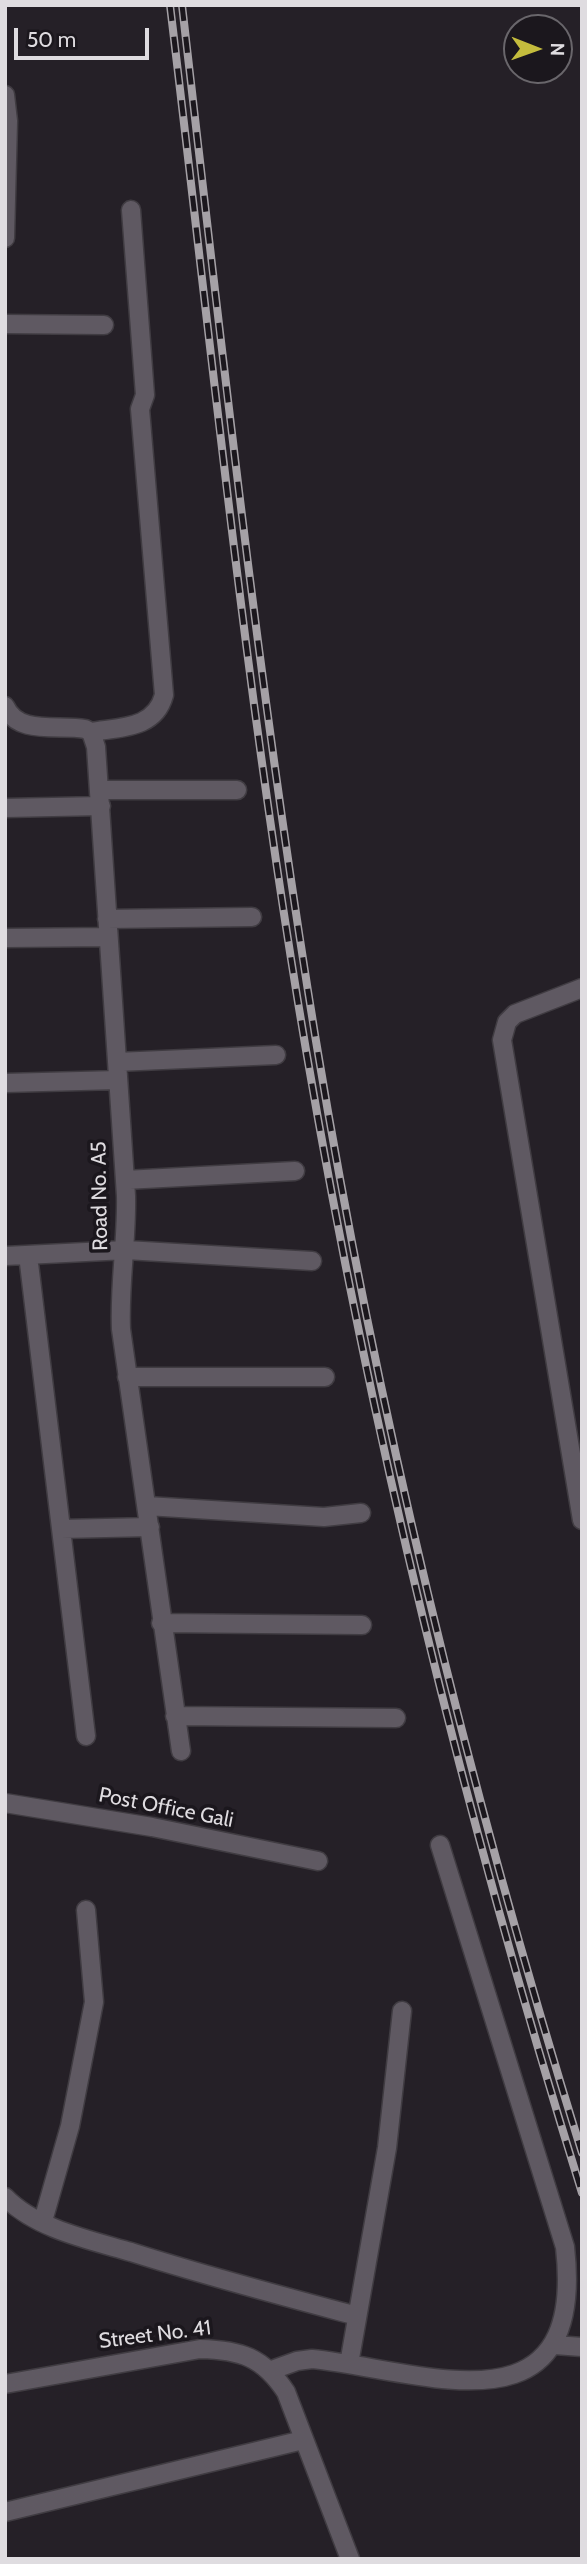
<!DOCTYPE html>
<html>
<head>
<meta charset="utf-8">
<style>
  body { margin:0 }
  #map { position:relative; width:587px; height:2564px; overflow:hidden; background:#252027; font-family:Cabin,sans-serif }
  canvas { display:block }
  .frame { position:absolute; inset:0; border:7px solid #dfdce0; pointer-events:none }
  .north { position:absolute; left:503px; top:14px; width:70px; height:70px; box-sizing:border-box; background:#1b171d; border:2px solid #69666b; border-radius:50%; rotate:91deg; font-size:19px; font-weight:700; line-height:28px; text-align:center; color:#dfdce0 }
  .north::after { content:''; display:block; margin:auto; width:24px; height:32px; background:#c4bc3d; clip-path:polygon(50% 0,100% 100%,50% 72%,0 100%) }
  .scale { position:absolute; left:14px; top:28px; width:135px; height:32px; box-sizing:border-box; border:4px solid #dfdce0; border-top:0; padding-left:9px; font-size:21px; line-height:24px; white-space:nowrap; color:#dfdce0; -webkit-text-stroke:5px #1b171d; paint-order:stroke }
</style>
</head>
<body>
<div id="map">
<canvas width="587" height="2564"></canvas>
<div class="frame"></div>
<div class="north">N</div>
<div class="scale">50 m</div>
</div>
<script>
const ctx = document.querySelector('canvas').getContext('2d');
ctx.lineJoin = 'round';
function trace(path, color, width, dash) { ctx.strokeStyle = color; ctx.lineWidth = width; ctx.lineCap = dash ? 'butt' : 'round'; ctx.setLineDash(dash || []); ctx.stroke(path); }
function label(font, color, halo, rows, align = 'center') {
  ctx.font = font + ' Cabin,sans-serif'; ctx.lineWidth = 7; ctx.setLineDash([]); ctx.textBaseline = 'middle'; ctx.strokeStyle = halo; ctx.fillStyle = color; for (const [text, x, y, turn = 0] of rows) {
    ctx.save(); ctx.translate(x, y); ctx.rotate((+turn || 0) * Math.PI / 180); ctx.textAlign = isNaN(turn) ? turn : align; if (halo) ctx.strokeText(text, 0, 0); ctx.fillText(text, 0, 0); ctx.restore();
  }
}
const minor = new Path2D(`
  M 5,95 L 8,121 L 5,238
  M 5,324 L 104,325
  M 5,706 C 18,736 59,724 85,729 L 91,732 L 96,747 L 126,1196 C 127,1241 119,1285 121,1329 L 181,1751
  M 91,732 C 121,727 155,729 164,695 L 140,409 L 145,395 L 131,210
  M 100,790 L 237,790
  M 5,808 L 101,806
  M 107,919 L 252,917
  M 5,938 L 108,937
  M 582,988 L 515,1014 L 507,1022 L 502,1040 L 582,1520
  M 117,1062 L 276,1055
  M 5,1083 L 118,1080
  M 125,1180 L 295,1171
  M 28,1255 L 86,1736
  M 5,1256 L 126,1250 L 312,1261
  M 127,1377 L 325,1377
  M 147,1506 L 324,1517 L 361,1513
  M 61,1529 L 150,1527
  M 161,1623 L 362,1625
  M 175,1716 L 396,1718
  M 5,1803 L 152,1827 L 318,1861
  M 5,2197 C 36,2229 90,2240 131,2252 C 206,2276 282,2296 357,2316
  M 43,2221 L 70,2126 L 94,2002 L 86,1910
  M 555,2345 L 582,2347
  M 349,2364 L 387,2148 L 402,2011
  M 272,2370 L 297,2361 L 312,2359 C 422,2370 587,2440 565,2247 L 440,1845
  M 5,2384 L 200,2349 C 241,2350 263,2357 286,2392 L 350,2559
  M 5,2512 L 303,2440`);
const rail = new Path2D(`
  M 170,5 C 212,354 247,704 306,1050 C 372,1437 465,1818 582,2193
  M 182,5 C 222,351 260,697 316,1041 C 378,1417 469,1789 582,2153`);
const streetNames = [
  ["Road No. A5",100,1196,-91],
  ["Post Office Gali",166,1808,11],
  ["Street No. 41",155,2335,-7]
];
trace(minor, '#403c42', 21);
trace(minor, '#5f5962', 18);
trace(rail, '#a5a1a6', 8);
trace(rail, '#1b171d', 5, [16]);
label('21px', '#dfdce0', '#1b171d', streetNames);
</script>
</body>
</html>
